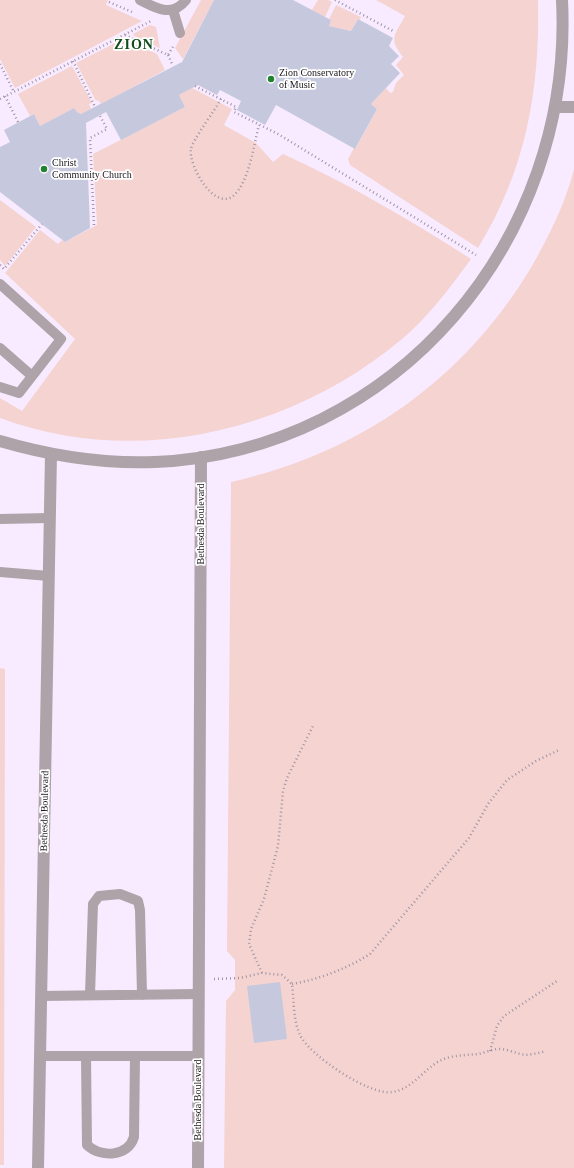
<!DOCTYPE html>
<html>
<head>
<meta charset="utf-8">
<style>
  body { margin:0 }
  canvas { display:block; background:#f8eaff }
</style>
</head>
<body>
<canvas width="574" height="1168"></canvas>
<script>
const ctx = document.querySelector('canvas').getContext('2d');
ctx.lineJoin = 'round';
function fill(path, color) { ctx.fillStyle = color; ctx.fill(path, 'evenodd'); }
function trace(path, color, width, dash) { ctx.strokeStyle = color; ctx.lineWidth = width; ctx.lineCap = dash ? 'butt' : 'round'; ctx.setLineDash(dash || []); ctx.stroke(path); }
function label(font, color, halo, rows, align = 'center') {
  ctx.font = font + ' "Times New Roman",serif'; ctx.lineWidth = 3.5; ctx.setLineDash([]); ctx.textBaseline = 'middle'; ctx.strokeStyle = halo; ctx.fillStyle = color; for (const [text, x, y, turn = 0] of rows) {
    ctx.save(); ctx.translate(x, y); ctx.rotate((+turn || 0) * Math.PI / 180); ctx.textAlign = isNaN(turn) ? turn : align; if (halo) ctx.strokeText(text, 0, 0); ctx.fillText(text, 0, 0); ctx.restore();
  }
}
const green = new Path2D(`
  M 0,0 L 108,0 L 106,5 L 142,21 L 15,88 L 0,59 Z
  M 201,0 L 214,0 L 183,59 L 175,48 Z
  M 318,0 L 328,0 L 332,2 L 325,17 L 312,10 Z
  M 376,0 L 538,0 C 540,90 526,170 478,248 L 350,165 L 348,159 L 354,148 L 356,148 L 377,109 L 371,104 L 386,88 L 390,93 L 393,92 L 396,83 L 404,75 L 396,65 L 403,57 C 388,38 395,35 405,16 Z
  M 336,5 L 361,17 L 360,20 L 358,19 L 351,31 L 329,26 L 331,20 L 329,19 Z
  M 150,25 L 156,27 L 160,48 L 134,36 L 133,34 Z
  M 123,39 L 157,54 L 165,70 L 101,104 L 98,100 L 96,101 L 76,63 Z
  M 72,66 L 92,103 L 89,104 L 91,109 L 81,114 L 77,112 L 74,108 L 40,126 L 34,114 L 30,116 L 18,94 Z
  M 192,88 L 232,109 L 224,125 L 256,143 L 273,162 L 283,154 C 349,184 410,220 471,259 C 450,288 429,316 402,339 C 292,431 137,469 0,418 L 0,398 L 22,411 L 75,339 L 5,273 L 40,230 L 58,244 L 62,240 L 65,242 L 97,225 L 93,154 L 185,107 L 179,95 Z
  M 574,169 L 574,1168 L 224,1168 L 226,1001 L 235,990 L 235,960 L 227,951 L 231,482 C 360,453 464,380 532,266 C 549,236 566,202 574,169 Z
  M 0,200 L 36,227 L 5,266 L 0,260 Z
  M 0,668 L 5,669 L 4,1165 L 0,1165 Z`);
const building = new Path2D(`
  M 214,0 L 293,0 L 331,20 L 329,26 L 351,31 L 358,19 L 393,38 L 389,46 L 399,56 L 391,64 L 400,73 L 371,104 L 377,109 L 355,149 L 276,105 L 265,125 L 237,110 L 241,101 L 220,90 L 217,95 L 198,85 L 179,95 L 185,107 L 121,140 L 106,112 L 86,123 L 90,228 L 65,242 L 0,192 L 0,147 L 10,142 L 4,130 L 34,114 L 40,126 L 74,108 L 77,112 L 81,114 L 182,62 Z
  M 280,982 L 287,1039 L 254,1043 L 247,986 Z`);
const path = new Path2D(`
  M 335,0 L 395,32
  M 109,2 L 132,12
  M 125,35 L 168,55 L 174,45
  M 168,55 L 173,66
  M 73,61 L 95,107
  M 0,64 L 14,92
  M 195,86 L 236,107 L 234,112 L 278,134 L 476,255
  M 5,96 L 18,122
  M 0,99 L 151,21
  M 221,99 C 215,110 192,141 191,149 C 188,165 214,211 233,196 C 249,183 254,144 259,125
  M 94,225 L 90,138 L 107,129 L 100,116
  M 0,265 L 4,269 L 42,224
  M 262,973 L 249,944 L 251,929 L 264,899 L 278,846 L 283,791 L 287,778 L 314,724
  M 214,979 L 240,978 L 262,973 L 282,975 L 292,984 C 294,1000 293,1020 300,1035 C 309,1055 370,1096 392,1092 C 416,1089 427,1061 451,1057 C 460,1055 469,1055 478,1054 C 485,1053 492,1049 499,1049 C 506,1049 513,1052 520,1054 C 529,1056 538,1053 546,1051
  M 292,984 C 320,979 346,969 370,954 L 469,838 L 488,804 L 507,780 L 536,761 L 559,750
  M 490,1051 L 497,1026 L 504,1016 L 557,981`);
const service = new Path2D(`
  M 140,0 C 156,8 172,18 186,0
  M 173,10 L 180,33
  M 0,284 L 61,339 L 19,393 L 0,387
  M 0,348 L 32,376
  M 0,519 L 50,518
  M 0,572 L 49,576
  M 90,995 L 93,904 L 99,896 L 120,894 L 138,901 L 140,910 L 142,995
  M 41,996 L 199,994
  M 40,1056 L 198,1056
  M 86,1056 L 87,1145 C 101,1158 128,1157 134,1137 L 135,1056`);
const minor = new Path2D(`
  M 38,1168 L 51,454
  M 198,1168 L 201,457`);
const tertiary = new Path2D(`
  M 557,107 L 574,107
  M 0,441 C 51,456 102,464 155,462 C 397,451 574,239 562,0`);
const markers = [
  [271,79,4,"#238132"],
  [44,169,4,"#238132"]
];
const poiNames = [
  ["Zion Conservatory",279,73],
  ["of Music",279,85],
  ["Christ",52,163],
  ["Community Church",52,175]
];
const streetNames = [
  ["Bethesda Boulevard",201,524,-90],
  ["Bethesda Boulevard",45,811,-89],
  ["Bethesda Boulevard",198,1100,-90]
];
const districtNames = [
  ["ZION",134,45]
];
fill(green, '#f5d3d1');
fill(building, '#c6c9de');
trace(path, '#9f95a4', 2.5, [1, 3]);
trace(service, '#aea3a8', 10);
trace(minor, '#aea3a8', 12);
trace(tertiary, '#aea3a8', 12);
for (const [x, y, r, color] of markers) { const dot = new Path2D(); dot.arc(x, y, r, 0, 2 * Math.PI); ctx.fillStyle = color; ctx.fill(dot); trace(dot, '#fff', 1.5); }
label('10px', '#1b161d', '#fff', poiNames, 'left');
label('10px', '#1b161d', '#fff', streetNames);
ctx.letterSpacing = '1px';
label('bold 14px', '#114d1b', '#fff', districtNames);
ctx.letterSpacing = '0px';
</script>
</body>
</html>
